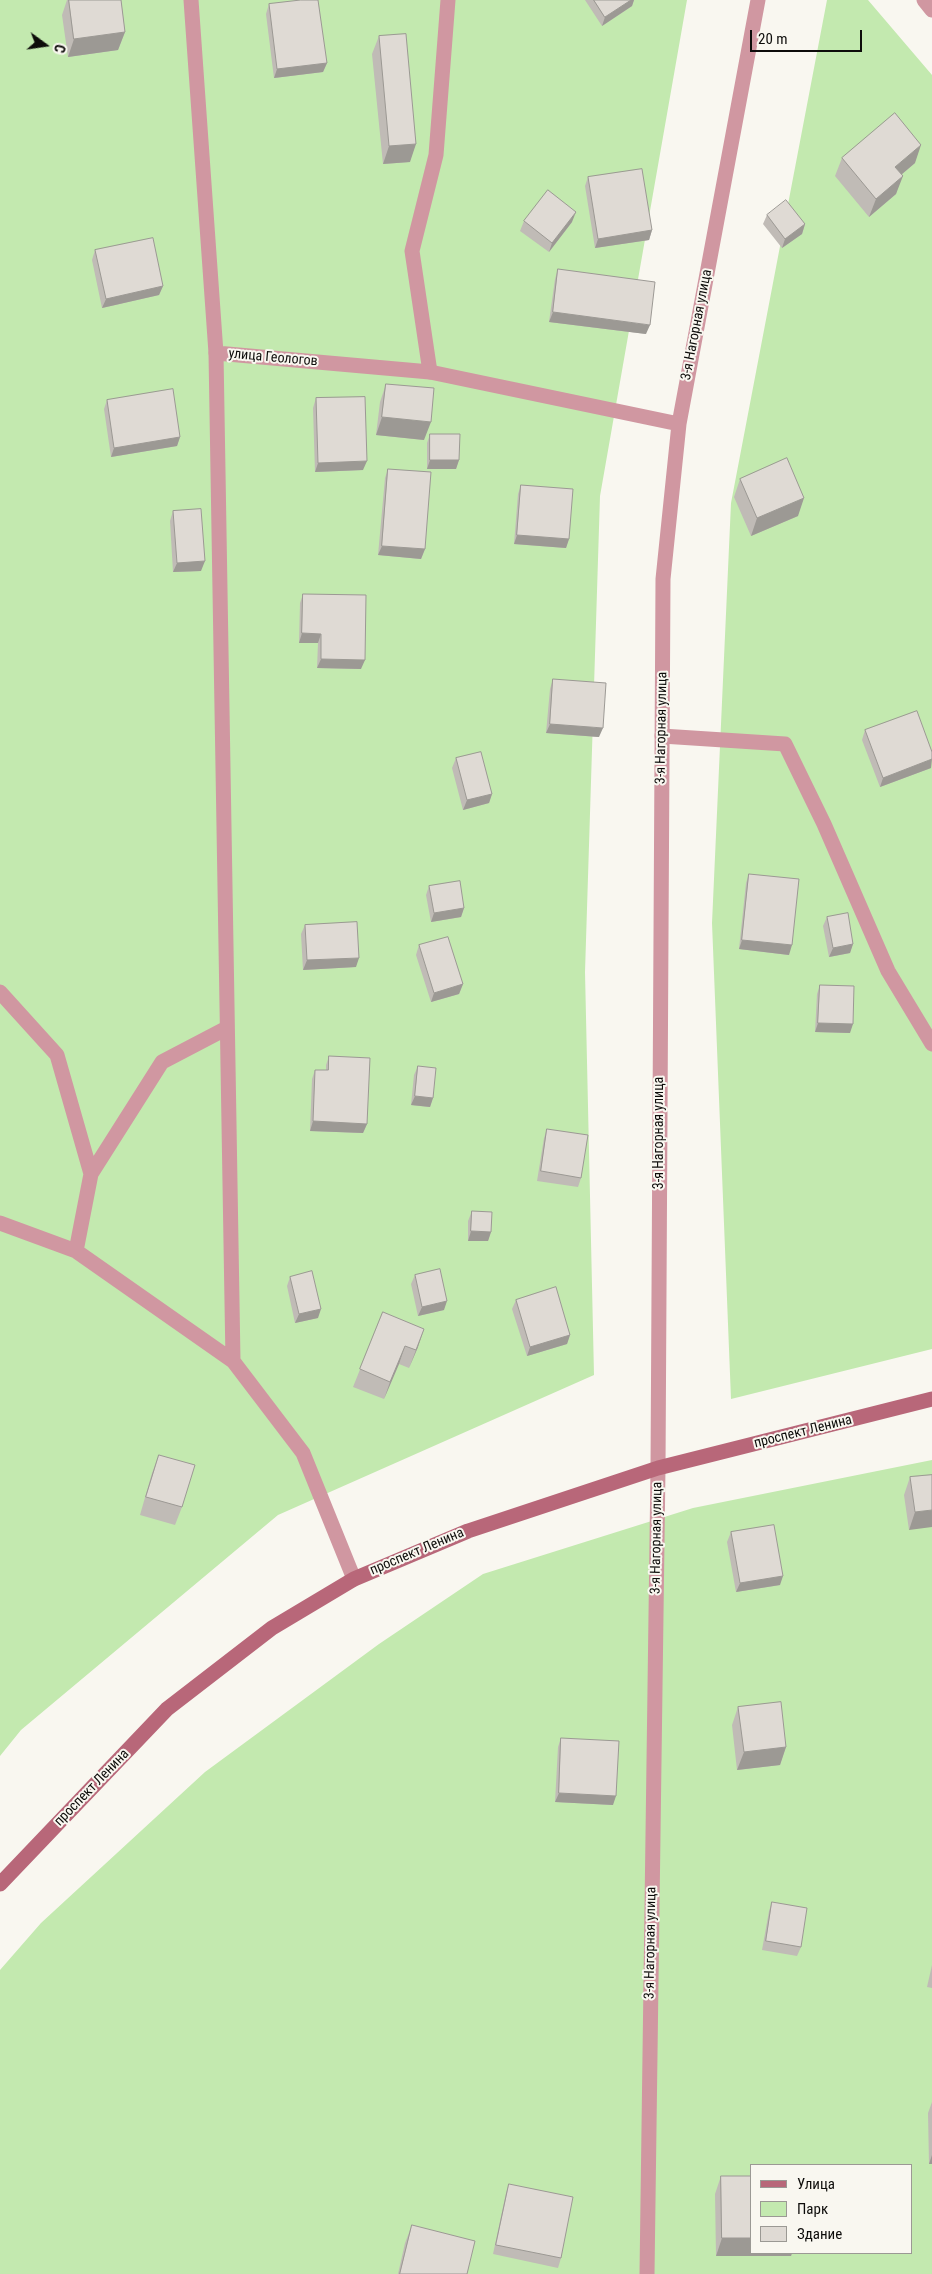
<!DOCTYPE html>
<html>
<head>
<meta charset="utf-8">
<style>
  body { margin:0 }
  #map { position:relative; width:932px; height:2274px; overflow:hidden; background:#f9f7f0; font-family:"Roboto Condensed",sans-serif }
  canvas { display:block }
  .legend { position:absolute; left:750px; top:2164px; width:162px; height:90px; box-sizing:border-box; background:#f9f7f0; border:1px solid #9b9994; margin:0; padding:6px 9px; list-style:none; font-size:15px; color:#0d0c0a }
  .legend li { display:flex; align-items:center; gap:10px; height:25px }
  .legend b { width:25px; border:1px solid #9b9994 }
  .north { position:absolute; left:20px; top:20px; width:50px; height:50px; -webkit-text-stroke:4px #f9f7f0; paint-order:stroke; rotate:104deg; font-size:14px; font-weight:700; line-height:20px; text-align:center; color:#0d0c0a }
  .north::after { content:''; display:block; margin:auto; width:18px; height:22px; background:#0d0c0a; clip-path:polygon(50% 0,100% 100%,50% 72%,0 100%) }
  .scale { position:absolute; left:750px; top:30px; width:112px; height:22px; box-sizing:border-box; border:2px solid #0d0c0a; border-top:0; padding-left:6px; font-size:15px; line-height:18px; white-space:nowrap; color:#0d0c0a; -webkit-text-stroke:4px #f9f7f0; paint-order:stroke }
</style>
</head>
<body>
<div id="map">
<canvas width="932" height="2274"></canvas>
<ul class="legend">
<li><b style="height:6px;background:#b86779"></b>Улица</li>
<li><b style="height:14px;background:#c3e9af"></b>Парк</li>
<li><b style="height:14px;background:#dfdad4"></b>Здание</li>
</ul>
<div class="north">С</div>
<div class="scale">20 m</div>
</div>
<script>
const ctx = document.querySelector('canvas').getContext('2d');
ctx.lineJoin = 'round';
function fill(path, color) { ctx.fillStyle = color; ctx.fill(path, 'evenodd'); }
function trace(path, color, width, dash) { ctx.strokeStyle = color; ctx.lineWidth = width; ctx.lineCap = dash ? 'butt' : 'round'; ctx.setLineDash(dash || []); ctx.stroke(path); }
function label(font, color, halo, rows, align = 'center') {
  ctx.font = font + ' "Roboto Condensed",sans-serif'; ctx.lineWidth = 4; ctx.setLineDash([]); ctx.textBaseline = 'middle'; ctx.strokeStyle = halo; ctx.fillStyle = color; for (const [text, x, y, turn = 0] of rows) {
    ctx.save(); ctx.translate(x, y); ctx.rotate((+turn || 0) * Math.PI / 180); ctx.textAlign = isNaN(turn) ? turn : align; if (halo) ctx.strokeText(text, 0, 0); ctx.fillText(text, 0, 0); ctx.restore();
  }
}
const green = new Path2D(`
  M 0,0 L 687,0 L 600,496 L 585,972 L 594,1375 L 278,1515 L 21,1730 L 0,1756 Z
  M 827,0 L 868,0 L 932,75 L 932,1349 L 731,1399 L 712,923 L 731,503 Z
  M 932,1460 L 932,2274 L 0,2274 L 0,1970 L 41,1923 L 205,1772 L 379,1644 L 483,1574 L 693,1508 ZM 751,2165 L 911,2165 L 911,2253 L 751,2253 Z`);
const lane = new Path2D(`
  M 216,353 L 233,1361
  M 430,372 L 412,251 L 436,155 L 448,0
  M 662,736 L 785,744 L 824,824 L 888,971 L 932,1044
  M 0,992 L 57,1055 L 91,1174
  M 0,1223 L 76,1251 L 233,1361 L 303,1453 L 354,1579
  M 76,1251 L 91,1174 L 162,1062 L 227,1028`);
const street = new Path2D(`
  M 191,0 L 216,353 L 430,372 L 679,424
  M 924,0 L 932,10
  M 647,2274 L 658,1468 L 663,579 L 679,424 L 758,0`);
const secondary = new Path2D(`
  M 0,1884 L 167,1709 L 272,1628 L 354,1579 L 468,1531 L 658,1468 L 932,1399`);
const wall = new Path2D(`
  M 67,0 L 121,0 L 125,32 L 118,50 L 68,57 L 62,15 Z
  M 585,0 L 634,0 L 632,6 L 602,26 Z
  M 269,4 L 327,63 L 323,72 L 274,78 L 266,14 Z
  M 379,36 L 410,162 L 383,164 L 372,54 Z
  M 842,158 L 915,163 L 901,175 L 896,194 L 869,217 L 835,176 Z
  M 588,177 L 652,230 L 649,240 L 595,248 L 585,186 Z
  M 767,215 L 805,224 L 802,234 L 782,248 L 763,224 Z
  M 524,221 L 572,222 L 549,252 L 520,231 Z
  M 95,250 L 163,286 L 159,295 L 102,308 L 92,260 Z
  M 558,269 L 646,334 L 549,322 L 555,279 Z
  M 386,384 L 424,440 L 376,435 L 380,402 Z
  M 316,398 L 363,470 L 315,472 L 313,408 Z
  M 107,400 L 180,437 L 177,446 L 111,457 L 104,409 Z
  M 430,434 L 459,460 L 456,469 L 427,469 L 427,443 Z
  M 388,469 L 425,549 L 421,559 L 378,555 L 385,478 Z
  M 740,479 L 798,516 L 751,536 L 734,497 Z
  M 521,485 L 569,539 L 566,548 L 514,544 L 518,494 Z
  M 173,511 L 201,571 L 173,572 L 170,521 Z
  M 303,594 L 361,669 L 317,668 L 318,643 L 299,643 L 300,603 Z
  M 553,679 L 599,737 L 546,733 L 550,689 Z
  M 865,730 L 931,768 L 880,787 L 862,740 Z
  M 456,758 L 492,794 L 489,803 L 463,810 L 452,768 Z
  M 749,874 L 789,955 L 739,949 L 746,883 Z
  M 429,886 L 464,908 L 461,917 L 431,922 L 426,895 Z
  M 827,917 L 853,944 L 850,953 L 829,957 L 823,926 Z
  M 305,925 L 356,967 L 303,970 L 301,934 Z
  M 419,945 L 463,984 L 459,994 L 431,1002 L 416,955 Z
  M 820,985 L 850,1033 L 815,1032 L 817,994 Z
  M 329,1056 L 367,1124 L 363,1133 L 310,1131 L 312,1079 L 315,1070 L 326,1070 L 326,1065 Z
  M 418,1066 L 433,1098 L 430,1107 L 411,1105 L 414,1075 Z
  M 547,1129 L 581,1178 L 578,1187 L 537,1181 L 544,1138 Z
  M 472,1211 L 491,1232 L 488,1241 L 468,1241 L 468,1221 Z
  M 415,1275 L 444,1310 L 418,1316 L 411,1284 Z
  M 290,1277 L 318,1318 L 295,1323 L 287,1286 Z
  M 516,1300 L 570,1335 L 567,1344 L 527,1356 L 512,1309 Z
  M 383,1312 L 418,1347 L 409,1368 L 399,1364 L 384,1399 L 353,1387 Z
  M 159,1455 L 182,1507 L 175,1525 L 140,1515 L 152,1473 Z
  M 932,1475 L 909,1530 L 904,1495 L 910,1477 Z
  M 731,1532 L 780,1585 L 736,1592 L 727,1542 Z
  M 738,1707 L 786,1747 L 780,1765 L 737,1770 L 732,1725 Z
  M 561,1738 L 613,1805 L 555,1802 L 558,1747 Z
  M 772,1902 L 801,1947 L 797,1956 L 762,1950 L 769,1911 Z
  M 932,1965 L 932,1988 L 927,1987 Z
  M 932,2102 L 932,2164 L 929,2164 L 928,2113 Z
  M 721,2176 L 751,2253 L 792,2253 L 791,2256 L 716,2256 L 715,2194 Z
  M 509,2184 L 561,2258 L 558,2268 L 493,2254 L 506,2193 Z
  M 412,2225 L 467,2274 L 398,2274 L 405,2243 Z`);
const shadedWall = new Path2D(`
  M 631,0 L 634,0 L 632,6 L 602,26 L 605,17 Z
  M 125,32 L 118,50 L 68,57 L 74,39 Z
  M 327,63 L 323,72 L 274,78 L 277,69 Z
  M 416,144 L 410,162 L 383,164 L 389,146 Z
  M 921,145 L 915,163 L 889,185 L 895,167 Z
  M 903,176 L 896,194 L 869,217 L 876,199 Z
  M 576,212 L 572,222 L 549,252 L 552,243 Z
  M 805,224 L 802,234 L 782,248 L 785,239 Z
  M 652,230 L 649,240 L 595,248 L 598,239 Z
  M 163,286 L 159,295 L 102,308 L 106,299 Z
  M 553,312 L 650,325 L 646,334 L 549,322 Z
  M 382,417 L 431,422 L 424,440 L 376,435 Z
  M 180,437 L 177,446 L 111,457 L 114,448 Z
  M 430,460 L 459,460 L 456,469 L 427,469 Z
  M 367,461 L 363,470 L 315,472 L 318,463 Z
  M 804,498 L 798,516 L 751,536 L 757,518 Z
  M 517,535 L 569,539 L 566,548 L 514,544 Z
  M 382,546 L 425,549 L 421,559 L 378,555 Z
  M 205,561 L 201,571 L 173,572 L 177,563 Z
  M 302,633 L 321,634 L 318,643 L 299,643 Z
  M 321,659 L 365,660 L 361,669 L 317,668 Z
  M 550,724 L 603,728 L 599,737 L 546,733 Z
  M 932,759 L 931,768 L 880,787 L 883,778 Z
  M 492,794 L 489,803 L 463,810 L 467,800 Z
  M 464,908 L 461,917 L 431,922 L 434,913 Z
  M 742,940 L 792,945 L 789,955 L 739,949 Z
  M 853,944 L 850,953 L 829,957 L 833,948 Z
  M 359,958 L 356,967 L 303,970 L 307,960 Z
  M 463,984 L 459,994 L 431,1002 L 434,993 Z
  M 818,1023 L 853,1024 L 850,1033 L 815,1032 Z
  M 415,1096 L 433,1098 L 430,1107 L 411,1105 Z
  M 313,1121 L 367,1124 L 363,1133 L 310,1131 Z
  M 471,1231 L 491,1232 L 488,1241 L 468,1241 Z
  M 447,1301 L 444,1310 L 418,1316 L 422,1307 Z
  M 321,1309 L 318,1318 L 295,1323 L 299,1314 Z
  M 424,1329 L 418,1347 L 409,1368 L 416,1350 Z
  M 570,1335 L 567,1344 L 527,1356 L 530,1347 Z
  M 405,1346 L 399,1364 L 384,1399 L 390,1382 Z
  M 932,1510 L 932,1527 L 909,1530 L 915,1512 Z
  M 783,1576 L 780,1585 L 736,1592 L 740,1583 Z
  M 786,1747 L 780,1765 L 737,1770 L 744,1752 Z
  M 559,1793 L 616,1796 L 613,1805 L 555,1802 Z
  M 932,2155 L 932,2164 L 929,2164 Z
  M 722,2238 L 751,2238 L 751,2253 L 792,2253 L 791,2256 L 716,2256 Z`);
const building = new Path2D(`
  M 69,0 L 121,0 L 125,32 L 74,39 Z
  M 301,0 L 318,0 L 327,63 L 277,69 L 269,4 Z
  M 594,0 L 631,0 L 605,17 Z
  M 406,34 L 416,144 L 389,146 L 379,36 Z
  M 895,113 L 921,145 L 895,167 L 903,176 L 876,199 L 842,158 Z
  M 642,169 L 652,230 L 598,239 L 588,177 Z
  M 548,190 L 576,212 L 552,243 L 524,221 Z
  M 786,200 L 805,224 L 785,239 L 767,215 Z
  M 153,238 L 163,286 L 106,299 L 95,250 Z
  M 558,269 L 655,282 L 650,325 L 553,312 Z
  M 386,384 L 434,388 L 431,422 L 382,417 Z
  M 173,389 L 180,437 L 114,448 L 107,400 Z
  M 365,397 L 367,461 L 318,463 L 316,398 Z
  M 430,434 L 460,434 L 459,460 L 430,460 Z
  M 787,458 L 804,498 L 757,518 L 740,479 Z
  M 388,469 L 431,472 L 425,549 L 382,546 Z
  M 521,485 L 573,489 L 569,539 L 517,535 Z
  M 201,509 L 205,561 L 177,563 L 173,511 Z
  M 303,594 L 366,595 L 365,660 L 321,659 L 321,634 L 302,633 Z
  M 553,679 L 606,683 L 603,728 L 550,724 Z
  M 917,711 L 932,752 L 932,759 L 883,778 L 865,730 Z
  M 481,752 L 492,794 L 467,800 L 456,758 Z
  M 749,874 L 799,879 L 792,945 L 742,940 Z
  M 460,881 L 464,908 L 434,913 L 429,886 Z
  M 848,913 L 853,944 L 833,948 L 827,917 Z
  M 357,922 L 359,958 L 307,960 L 305,925 Z
  M 448,937 L 463,984 L 434,993 L 419,945 Z
  M 820,985 L 854,986 L 853,1024 L 818,1023 Z
  M 329,1056 L 370,1058 L 367,1124 L 313,1121 L 315,1070 L 328,1070 Z
  M 418,1066 L 436,1068 L 433,1098 L 415,1096 Z
  M 547,1129 L 588,1135 L 581,1178 L 541,1171 Z
  M 472,1211 L 492,1212 L 491,1232 L 471,1231 Z
  M 440,1269 L 447,1301 L 422,1307 L 415,1275 Z
  M 312,1271 L 321,1309 L 299,1314 L 290,1277 Z
  M 556,1287 L 570,1335 L 530,1347 L 516,1300 Z
  M 383,1312 L 424,1329 L 416,1350 L 405,1346 L 390,1382 L 360,1369 Z
  M 159,1455 L 195,1465 L 182,1507 L 146,1497 Z
  M 932,1475 L 932,1510 L 915,1512 L 910,1477 Z
  M 774,1525 L 783,1576 L 740,1583 L 731,1532 Z
  M 781,1702 L 786,1747 L 744,1752 L 738,1707 Z
  M 561,1738 L 619,1741 L 616,1796 L 559,1793 Z
  M 772,1902 L 807,1908 L 801,1947 L 766,1941 Z
  M 721,2176 L 751,2176 L 751,2238 L 722,2238 Z
  M 509,2184 L 573,2197 L 561,2258 L 496,2245 Z
  M 412,2225 L 475,2241 L 467,2274 L 400,2274 Z`);
const streetNames = [
  ["3-я Нагорная улица",697,325,-79],
  ["улица Геологов",273,358,5],
  ["3-я Нагорная улица",662,728,-89],
  ["3-я Нагорная улица",659,1133,-90],
  ["проспект Ленина",803,1432,-14],
  ["3-я Нагорная улица",657,1538,-89],
  ["проспект Ленина",417,1552,-23],
  ["проспект Ленина",92,1788,-46],
  ["3-я Нагорная улица",651,1943,-89]
];
fill(green, '#c3e9af');
trace(lane, '#d097a1', 15);
trace(street, '#d097a1', 15);
trace(secondary, '#b86779', 15);
fill(wall, '#c0bbb6');
fill(shadedWall, '#9c9994');
fill(building, '#dfdad4');
trace(building, '#9c9994', 1);
label('14px', '#0d0c0a', '#f9f7f0', streetNames);
</script>
</body>
</html>
